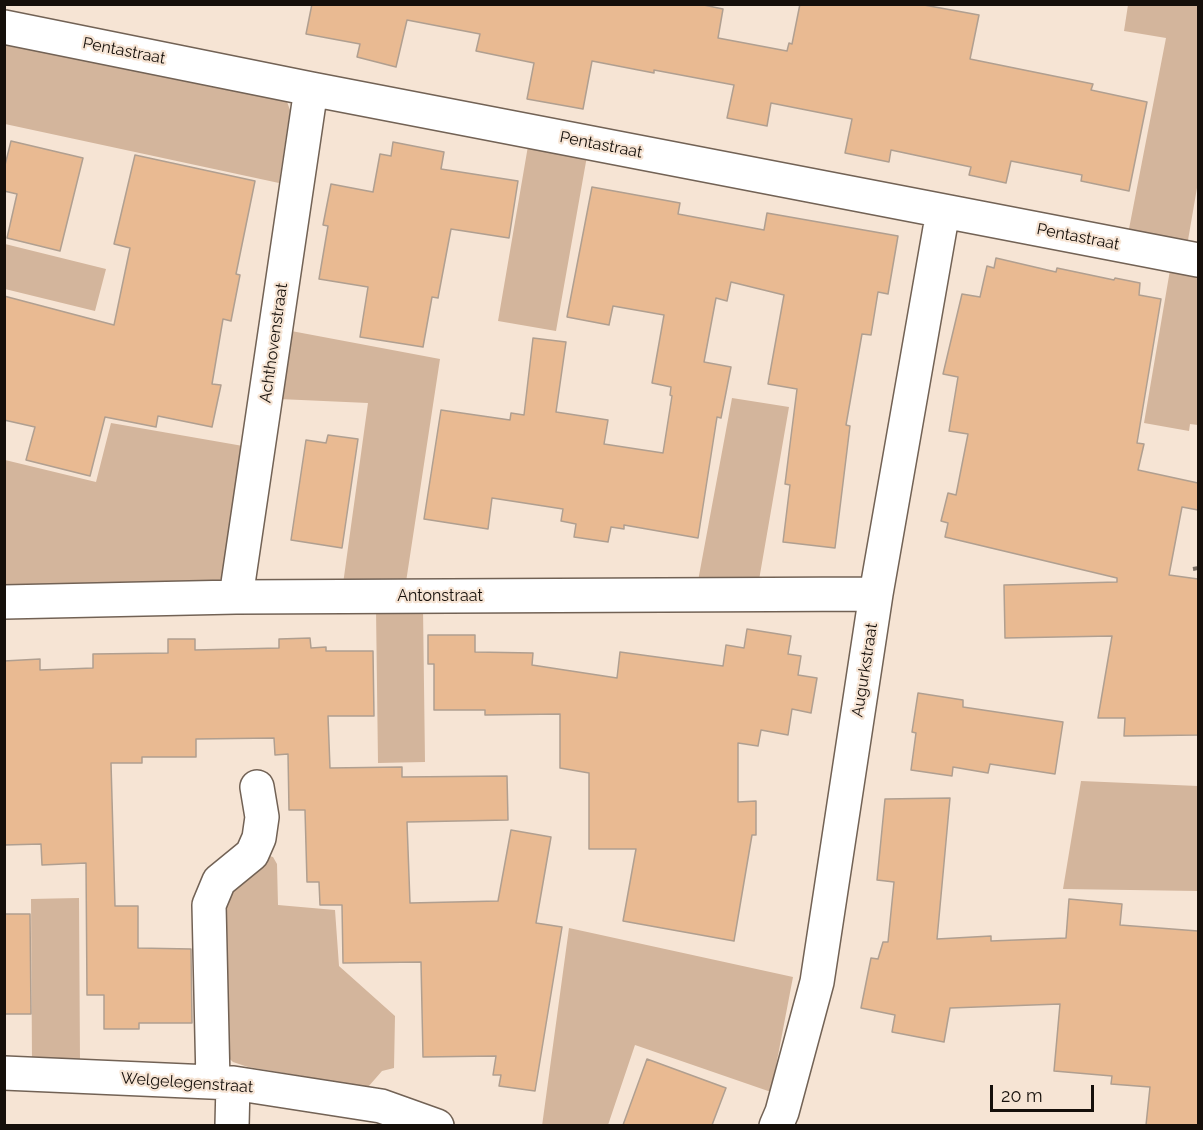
<!DOCTYPE html>
<html>
<head>
<meta charset="utf-8">
<style>
  body { margin:0 }
  #map { position:relative; width:1203px; height:1130px; overflow:hidden; background:#f6e4d4; font-family:Raleway,sans-serif }
  canvas { display:block }
  .frame { position:absolute; inset:0; border:6px solid #150f0a; pointer-events:none }
  .scale { position:absolute; left:990px; top:1085px; width:104px; height:27px; box-sizing:border-box; border:3px solid #150f0a; border-top:0; padding-left:8px; font-size:18px; line-height:21px; white-space:nowrap; color:#150f0a; -webkit-text-stroke:4px #f6e4d4; paint-order:stroke }
</style>
</head>
<body>
<div id="map">
<canvas width="1203" height="1130"></canvas>
<div class="frame"></div>
<div class="scale">20 m</div>
</div>
<script>
const ctx = document.querySelector('canvas').getContext('2d');
ctx.lineJoin = 'round';
function fill(path, color) { ctx.fillStyle = color; ctx.fill(path, 'evenodd'); }
function trace(path, color, width, dash) { ctx.strokeStyle = color; ctx.lineWidth = width; ctx.lineCap = dash ? 'butt' : 'round'; ctx.setLineDash(dash || []); ctx.stroke(path); }
function label(font, color, halo, rows, align = 'center') {
  ctx.font = font + ' Raleway,sans-serif'; ctx.lineWidth = 4.5; ctx.setLineDash([]); ctx.textBaseline = 'middle'; ctx.strokeStyle = halo; ctx.fillStyle = color; for (const [text, x, y, turn = 0] of rows) {
    ctx.save(); ctx.translate(x, y); ctx.rotate((+turn || 0) * Math.PI / 180); ctx.textAlign = isNaN(turn) ? turn : align; if (halo) ctx.strokeText(text, 0, 0); ctx.fillText(text, 0, 0); ctx.restore();
  }
}
const green = new Path2D(`
  M 1128,5 L 1198,5 L 1198,182 L 1187,246 L 1128,234 L 1166,38 L 1124,31 Z
  M 5,43 L 286,99 L 290,110 L 279,183 L 5,124 Z
  M 528,146 L 587,156 L 556,331 L 498,321 Z
  M 5,244 L 106,269 L 95,311 L 5,289 Z
  M 1170,270 L 1198,275 L 1198,425 L 1190,424 L 1189,431 L 1144,423 Z
  M 286,330 L 440,359 L 406,582 L 343,584 L 368,403 L 279,399 Z
  M 732,398 L 789,407 L 759,580 L 698,581 Z
  M 111,423 L 243,446 L 225,574 L 217,583 L 5,590 L 5,460 L 96,482 Z
  M 423,608 L 425,762 L 378,763 L 376,609 Z
  M 1081,781 L 1198,786 L 1198,891 L 1063,889 Z
  M 265,855 L 273,857 L 277,864 L 278,905 L 335,910 L 339,966 L 395,1016 L 394,1068 L 382,1071 L 368,1087 L 248,1067 L 233,1062 L 220,1050 L 221,903 Z
  M 79,898 L 80,1062 L 32,1062 L 31,899 Z
  M 569,928 L 793,977 L 771,1092 L 635,1045 L 608,1125 L 542,1126 Z`);
const building = new Path2D(`
  M 312,4 L 699,4 L 723,9 L 718,38 L 787,51 L 789,43 L 792,44 L 800,4 L 924,5 L 979,15 L 970,59 L 1093,84 L 1091,90 L 1147,102 L 1129,191 L 1081,181 L 1082,175 L 1011,161 L 1006,183 L 969,175 L 971,167 L 891,150 L 889,162 L 845,153 L 852,119 L 771,103 L 767,126 L 727,118 L 734,85 L 654,70 L 654,73 L 592,61 L 583,109 L 527,99 L 534,63 L 476,51 L 480,34 L 407,20 L 396,67 L 357,57 L 360,44 L 306,34 Z
  M 11,141 L 83,158 L 60,251 L 7,238 L 17,194 L 4,191 L 4,169 Z
  M 393,142 L 444,152 L 441,169 L 518,181 L 509,238 L 451,229 L 438,298 L 432,297 L 423,347 L 360,337 L 368,287 L 319,279 L 328,226 L 323,225 L 331,184 L 373,192 L 380,154 L 391,156 Z
  M 135,155 L 255,181 L 236,274 L 240,275 L 231,321 L 223,319 L 212,384 L 221,385 L 212,427 L 158,416 L 156,427 L 105,417 L 90,476 L 26,460 L 35,427 L 4,420 L 4,296 L 114,325 L 130,248 L 114,244 Z
  M 592,187 L 680,203 L 678,214 L 764,230 L 767,213 L 898,236 L 888,294 L 878,292 L 871,335 L 862,334 L 846,425 L 850,426 L 835,548 L 783,542 L 790,485 L 785,484 L 797,389 L 768,384 L 784,295 L 731,282 L 727,301 L 716,298 L 704,362 L 731,367 L 721,418 L 717,417 L 698,538 L 624,525 L 624,529 L 611,527 L 608,542 L 574,537 L 576,524 L 561,521 L 563,509 L 492,498 L 488,529 L 424,519 L 441,410 L 510,420 L 511,413 L 524,415 L 533,338 L 566,342 L 556,412 L 608,420 L 604,444 L 663,453 L 672,396 L 670,395 L 671,387 L 652,383 L 664,315 L 613,306 L 609,325 L 567,317 Z
  M 996,258 L 1056,272 L 1057,268 L 1114,280 L 1115,278 L 1140,283 L 1139,295 L 1161,299 L 1137,443 L 1144,444 L 1138,470 L 1198,483 L 1198,510 L 1182,507 L 1169,575 L 1198,579 L 1198,735 L 1124,736 L 1125,718 L 1098,718 L 1112,636 L 1005,638 L 1004,585 L 1117,582 L 1117,578 L 945,537 L 948,523 L 941,521 L 948,493 L 956,495 L 968,434 L 949,431 L 958,377 L 943,374 L 962,294 L 980,297 L 987,266 L 994,268 Z
  M 328,435 L 358,439 L 342,548 L 291,540 L 306,440 L 326,443 Z
  M 747,629 L 791,636 L 788,654 L 801,656 L 798,675 L 817,678 L 811,713 L 792,709 L 788,735 L 761,730 L 758,746 L 738,743 L 738,802 L 756,801 L 756,835 L 752,835 L 734,941 L 623,921 L 636,849 L 589,849 L 589,773 L 560,768 L 560,714 L 485,715 L 485,710 L 434,710 L 434,664 L 428,664 L 428,635 L 475,635 L 475,652 L 533,653 L 532,665 L 617,678 L 620,652 L 723,666 L 726,645 L 744,648 Z
  M 310,638 L 311,648 L 326,647 L 326,651 L 373,651 L 374,716 L 328,716 L 330,768 L 402,767 L 402,777 L 507,776 L 508,820 L 407,822 L 410,903 L 498,901 L 511,830 L 551,837 L 536,923 L 562,927 L 535,1091 L 499,1086 L 501,1075 L 493,1075 L 496,1056 L 423,1057 L 421,962 L 343,963 L 342,905 L 320,905 L 319,882 L 307,882 L 305,810 L 289,810 L 288,754 L 275,755 L 274,738 L 196,739 L 196,757 L 142,757 L 142,763 L 111,763 L 115,906 L 138,906 L 138,948 L 191,949 L 192,1023 L 139,1023 L 139,1029 L 104,1029 L 104,995 L 87,995 L 86,863 L 42,865 L 41,844 L 4,845 L 4,661 L 40,659 L 40,670 L 93,668 L 93,654 L 168,653 L 168,639 L 195,639 L 195,650 L 279,648 L 279,639 Z
  M 918,693 L 963,700 L 963,707 L 1063,722 L 1055,774 L 990,764 L 988,773 L 953,767 L 952,776 L 911,770 L 916,733 L 912,732 Z
  M 950,798 L 937,939 L 991,936 L 991,941 L 1066,938 L 1069,899 L 1122,904 L 1120,925 L 1198,931 L 1198,1125 L 1146,1125 L 1150,1087 L 1111,1084 L 1112,1076 L 1054,1071 L 1060,1004 L 950,1008 L 944,1042 L 892,1032 L 895,1015 L 861,1008 L 871,958 L 878,959 L 883,942 L 888,942 L 894,882 L 877,880 L 885,799 Z
  M 4,914 L 30,914 L 31,1014 L 4,1014 Z
  M 647,1059 L 726,1088 L 712,1125 L 623,1125 Z`);
const path = new Path2D(`
  M 1193,569 L 1198,568`);
const minor = new Path2D(`
  M 4,27 L 311,89 L 1198,260
  M 236,597 L 311,89
  M 4,602 L 236,597 L 876,594
  M 4,1073 L 233,1083 L 381,1106 L 437,1126
  M 213,1082 L 209,905 L 219,881 L 252,854 L 259,838 L 262,817 L 257,787
  M 232,1126 L 233,1083
  M 776,1126 L 782,1112 L 817,982 L 876,594 L 943,211`);
const streetNames = [
  ["Pentastraat",124,51,11],
  ["Pentastraat",601,145,11],
  ["Pentastraat",1078,237,11],
  ["Achthovenstraat",274,343,-82],
  ["Antonstraat",440,596],
  ["Augurkstraat",865,670,-81],
  ["Welgelegenstraat",187,1083,4]
];
fill(green, '#d3b59c');
fill(building, '#e9ba92');
trace(building, '#b09f90', 1.5);
trace(minor, '#726255', 36);
trace(path, '#7e7268', 4, [4.5, 4.5]);
trace(minor, '#fff', 33);
label('16px', '#150f0a', '#f6e4d4', streetNames);
</script>
</body>
</html>
